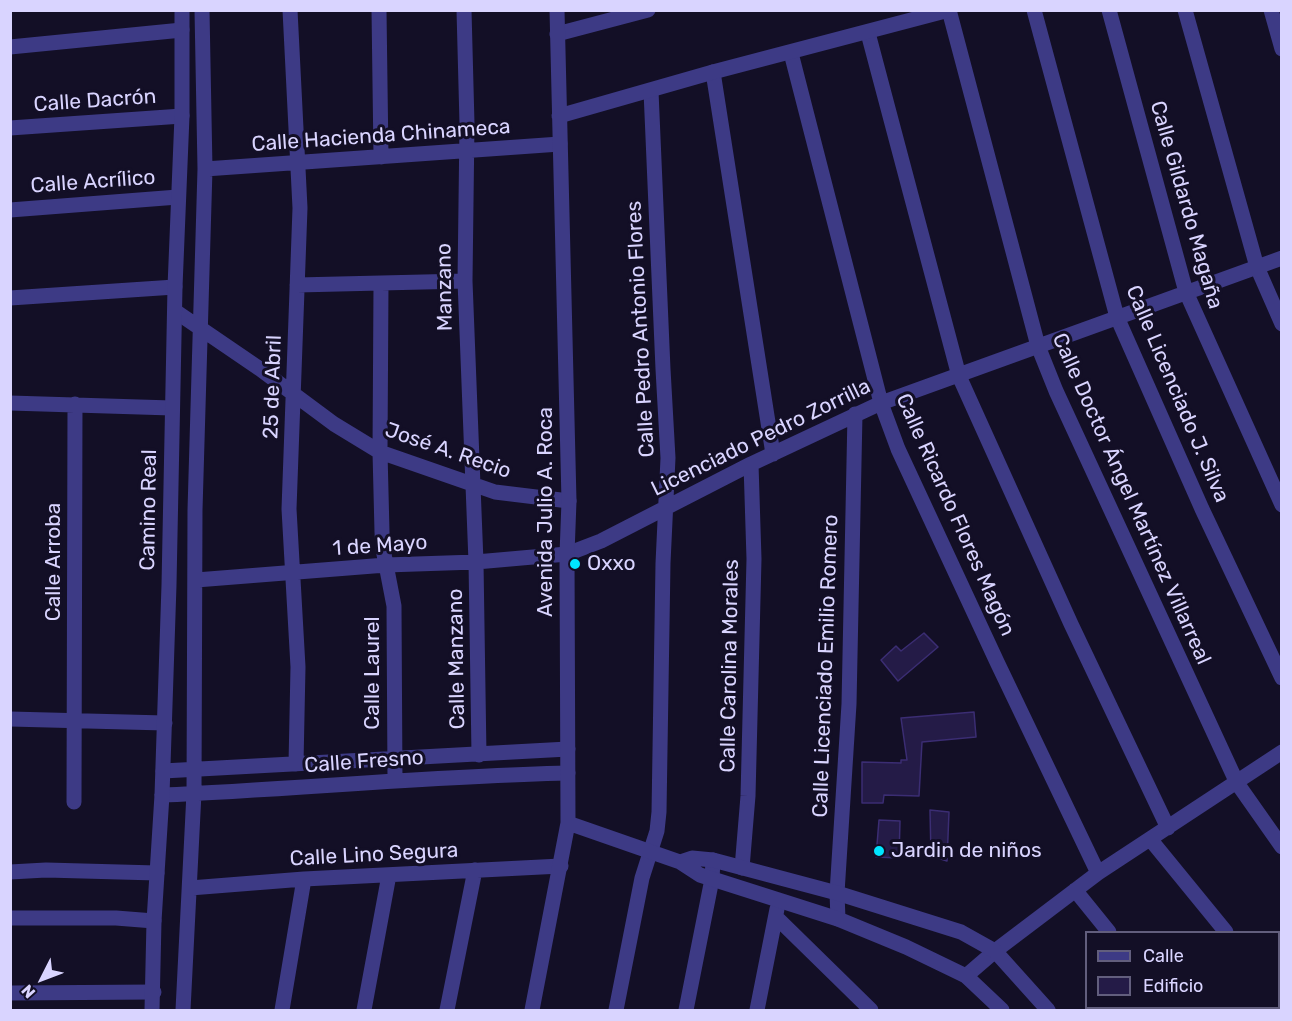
<!DOCTYPE html>
<html>
<head>
<meta charset="utf-8">
<style>
  body { margin:0 }
  #map { position:relative; width:1292px; height:1021px; overflow:hidden; background:#130f26; font-family:Rubik,sans-serif }
  canvas { display:block }
  .frame { position:absolute; inset:0; border:12px solid #d9d4ff; pointer-events:none }
  .legend { position:absolute; left:1085px; top:931px; width:195px; height:78px; box-sizing:border-box; background:#130f26; border:2px solid #625e7d; margin:0; padding:8px 10px; list-style:none; font-size:18px; color:#d9d4ff }
  .legend li { display:flex; align-items:center; gap:12px; height:30px }
  .legend b { width:30px; border:2px solid #625e7d }
  .north { position:absolute; left:12px; top:949px; width:60px; height:60px; -webkit-text-stroke:4px #130f26; paint-order:stroke; rotate:228deg; font-size:16px; font-weight:700; line-height:24px; text-align:center; color:#d9d4ff }
  .north::after { content:''; display:block; margin:auto; width:21px; height:27px; background:#d9d4ff; clip-path:polygon(50% 0,100% 100%,50% 72%,0 100%) }
</style>
</head>
<body>
<div id="map">
<canvas width="1292" height="1021"></canvas>
<div class="frame"></div>
<ul class="legend">
<li><b style="height:8px;background:#3d3a85"></b>Calle</li>
<li><b style="height:16px;background:#241b47"></b>Edificio</li>
</ul>
<div class="north">N</div>
</div>
<script>
const ctx = document.querySelector('canvas').getContext('2d');
ctx.lineJoin = 'round';
function fill(path, color) { ctx.fillStyle = color; ctx.fill(path, 'evenodd'); }
function trace(path, color, width, dash) { ctx.strokeStyle = color; ctx.lineWidth = width; ctx.lineCap = dash ? 'butt' : 'round'; ctx.setLineDash(dash || []); ctx.stroke(path); }
function label(font, color, halo, rows, align = 'center') {
  ctx.font = font + ' Rubik,sans-serif'; ctx.lineWidth = 6; ctx.setLineDash([]); ctx.textBaseline = 'middle'; ctx.strokeStyle = halo; ctx.fillStyle = color; for (const [text, x, y, turn = 0] of rows) {
    ctx.save(); ctx.translate(x, y); ctx.rotate((+turn || 0) * Math.PI / 180); ctx.textAlign = isNaN(turn) ? turn : align; if (halo) ctx.strokeText(text, 0, 0); ctx.fillText(text, 0, 0); ctx.restore();
  }
}
const building = new Path2D(`
  M 924,633 L 938,647 L 898,681 L 881,660 L 896,646 L 901,651 Z
  M 974,712 L 976,737 L 922,742 L 919,796 L 884,795 L 883,803 L 862,803 L 862,762 L 901,763 L 901,760 L 907,760 L 901,718 Z
  M 930,810 L 949,812 L 947,861 L 931,856 Z
  M 879,820 L 900,821 L 899,858 L 876,857 Z`);
const minor = new Path2D(`
  M 290,10 L 300,208 L 289,509 L 298,667 L 296,764
  M 379,10 L 381,157
  M 464,10 L 467,124 L 465,281 L 476,562 L 479,755
  M 949,10 L 1038,346 L 1056,391 L 1237,783 L 1282,847
  M 1034,10 L 1117,317 L 1202,509 L 1282,678
  M 1109,10 L 1186,292 L 1282,505
  M 1185,10 L 1257,267 L 1282,324
  M 1271,10 L 1282,49
  M 868,33 L 959,376 L 1071,624 L 1168,828
  M 557,34 L 648,10
  M 10,47 L 182,30
  M 791,53 L 881,403 L 898,449 L 997,662 L 1098,873
  M 713,72 L 773,454
  M 10,128 L 182,116
  M 205,169 L 560,144
  M 10,210 L 178,197
  M 381,284 L 380,452 L 382,532 L 383,549 L 394,606 L 395,781
  M 297,285 L 465,281
  M 10,298 L 175,287
  M 175,311 L 260,369 L 334,424 L 380,452 L 495,492 L 569,501
  M 10,403 L 172,408
  M 196,580 L 386,565 L 476,562 L 567,554 L 601,541 L 751,464 L 881,403 L 1282,258
  M 10,719 L 165,723
  M 163,771 L 568,749
  M 162,795 C 298,789 433,776 568,773
  M 74,802 L 75,404
  M 1150,839 L 1226,932
  M 742,868 L 748,796 L 754,559 L 751,464
  M 10,872 L 46,870 L 157,873
  M 190,888 L 304,879 L 561,866
  M 1075,890 L 1109,932
  M 776,917 L 871,1010
  M 10,918 L 116,918 L 154,921
  M 838,919 L 837,893 L 849,704 L 855,414
  M 966,976 L 995,951 L 1098,873 L 1282,752
  M 10,993 L 154,992
  M 1278,996 L 1282,999
  M 1173,1008 L 1175,1010
  M 183,1010 L 194,793 L 195,510 L 205,169 L 202,10
  M 282,1010 L 304,879
  M 364,1010 L 389,875
  M 447,1010 L 475,870
  M 616,1010 L 642,878 L 657,831 L 659,812 L 663,563 L 668,458 L 663,369 L 651,91
  M 686,1010 L 712,879 L 713,860
  M 757,1010 L 777,909`);
const tertiary = new Path2D(`
  M 559,116 L 713,72 L 949,10
  M 568,823 L 680,862 L 700,875 L 838,919 L 906,947 L 966,976 L 1002,1010
  M 680,862 L 692,858 L 713,860 L 837,893 L 961,932 L 995,951 L 1048,1010
  M 152,1010 L 154,921 L 162,795 L 169,585 L 175,287 L 182,116 L 182,10
  M 532,1010 L 568,823 L 567,554 L 569,501 L 557,10`);
const markers = [
  [575,564,6,"#00e5ff"],
  [879,851,6,"#00e5ff"]
];
const streetNames = [
  ["Calle Dacrón",95,101,-4],
  ["Calle Hacienda Chinameca",381,136,-4],
  ["Calle Acrílico",93,182,-4],
  ["Calle Gildardo Magaña",1186,205,74],
  ["Manzano",445,287,-91],
  ["Calle Pedro Antonio Flores",641,329,-93],
  ["25 de Abril",273,387,-88],
  ["Calle Licenciado J. Silva",1177,394,67],
  ["Licenciado Pedro Zorrilla",761,438,-26],
  ["José A. Recio",448,451,19],
  ["Calle Doctor Ángel Martínez Villarreal",1131,499,66],
  ["Camino Real",149,510,-89],
  ["Avenida Julio A. Roca",546,512,-90],
  ["Calle Ricardo Flores Magón",955,515,66],
  ["1 de Mayo",380,546,-4],
  ["Calle Arroba",54,562,-90],
  ["Calle Manzano",457,659,-91],
  ["Calle Carolina Morales",730,666,-89],
  ["Calle Licenciado Emilio Romero",826,666,-88],
  ["Calle Laurel",373,673,-90],
  ["Calle Fresno",364,762,-4],
  ["Calle Lino Segura",374,855,-3]
];
const poiNames = [
  ["Oxxo",587,564],
  ["Jardin de niños",891,851]
];
fill(building, '#241b47');
trace(building, '#3b2d73', 1.5);
trace(minor, '#3d3a85', 15);
trace(tertiary, '#3d3a85', 15);
for (const [x, y, r, color] of markers) { const dot = new Path2D(); dot.arc(x, y, r, 0, 2 * Math.PI); ctx.fillStyle = color; ctx.fill(dot); trace(dot, '#130f26', 2); }
label('21px', '#d9d4ff', '#130f26', streetNames);
label('21px', '#d9d4ff', '#130f26', poiNames, 'left');
</script>
</body>
</html>
